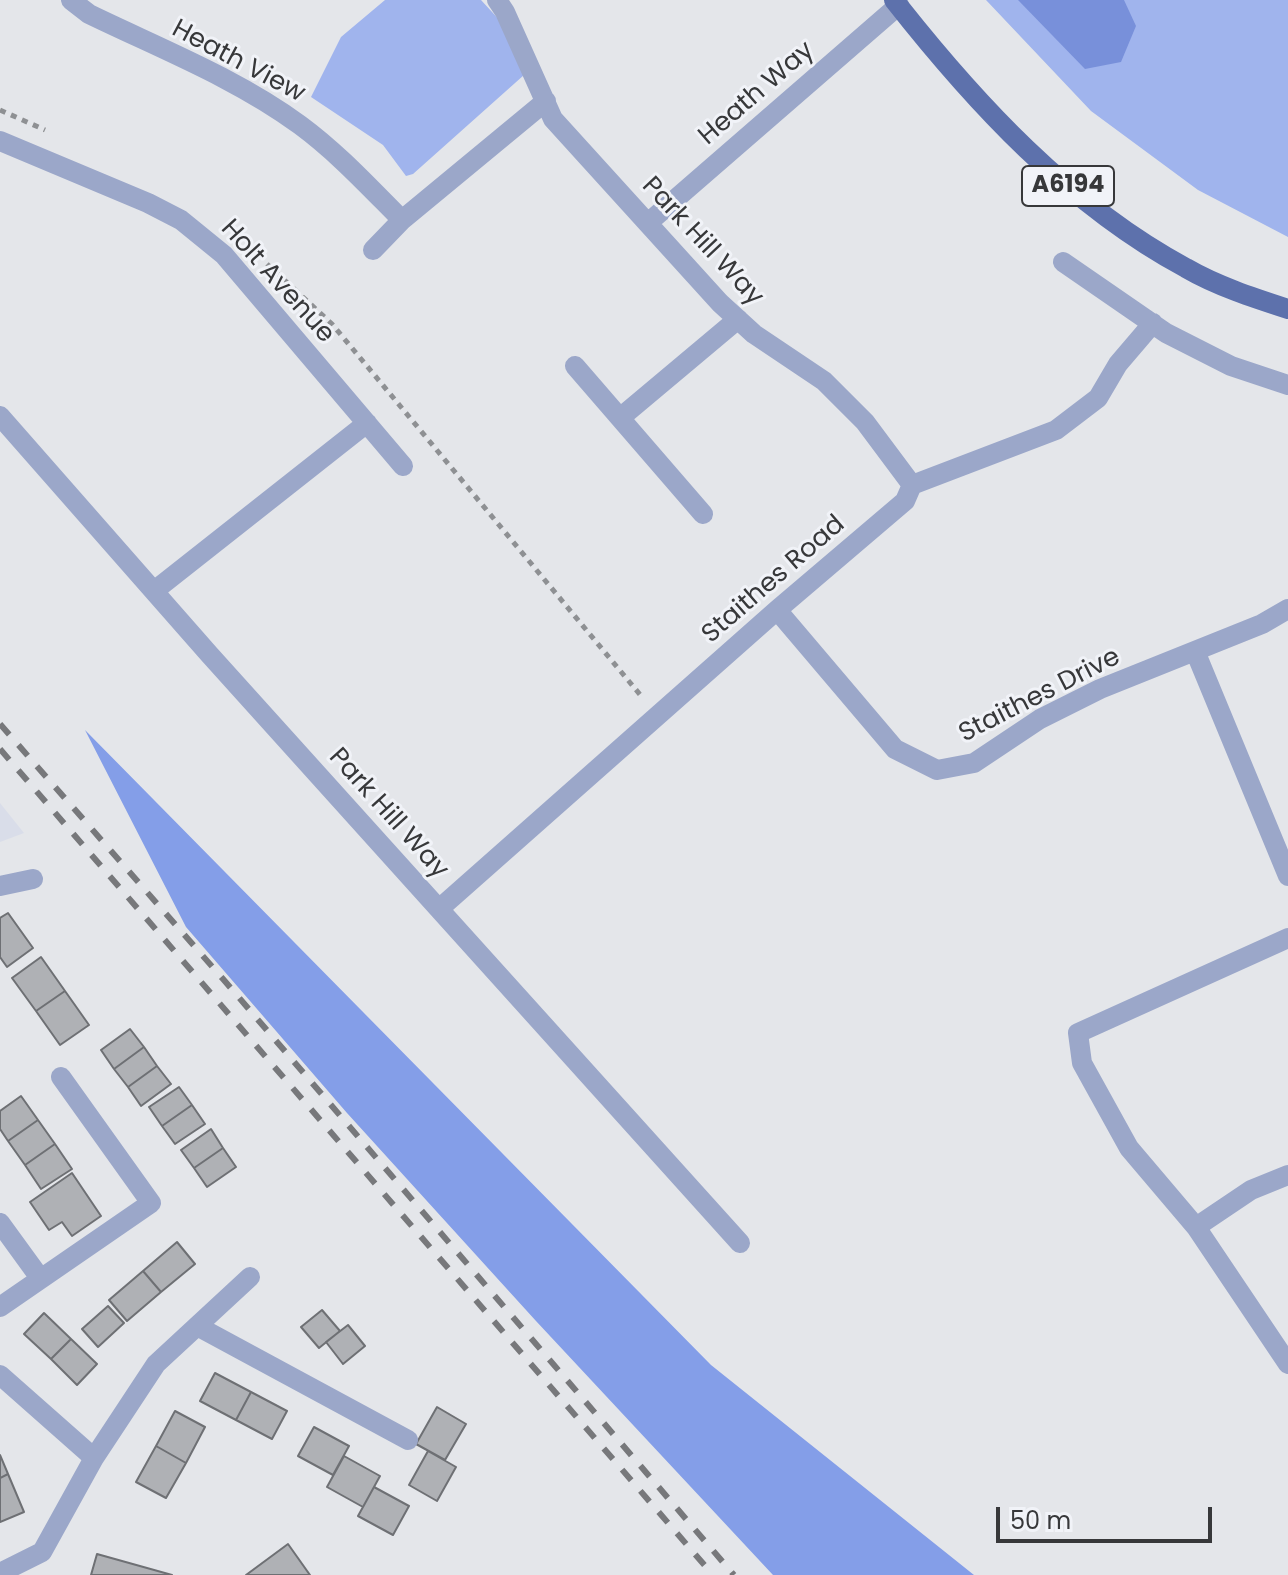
<!DOCTYPE html>
<html>
<head>
<meta charset="utf-8">
<style>
  body { margin:0 }
  #map { position:relative; width:1288px; height:1575px; overflow:hidden; background:#e4e6ea; font-family:Poppins,sans-serif }
  canvas { display:block }
  .scale { position:absolute; left:996px; top:1507px; width:216px; height:36px; box-sizing:border-box; border:4px solid #37383a; border-top:0; padding-left:10px; font-size:24px; line-height:28px; white-space:nowrap; color:#37383a; -webkit-text-stroke:6px #f1f3f8; paint-order:stroke }
</style>
</head>
<body>
<div id="map">
<canvas width="1288" height="1575"></canvas>
<div class="scale">50 m</div>
</div>
<script>
const ctx = document.querySelector('canvas').getContext('2d');
ctx.lineJoin = 'round';
function fill(path, color) { ctx.fillStyle = color; ctx.fill(path, 'evenodd'); }
function trace(path, color, width, dash) { ctx.strokeStyle = color; ctx.lineWidth = width; ctx.lineCap = dash ? 'butt' : 'round'; ctx.setLineDash(dash || []); ctx.stroke(path); }
function label(font, color, halo, rows, align = 'center') {
  ctx.font = font + ' Poppins,sans-serif'; ctx.lineWidth = 6; ctx.setLineDash([]); ctx.textBaseline = 'middle'; ctx.strokeStyle = halo; ctx.fillStyle = color; for (const [text, x, y, turn = 0] of rows) {
    ctx.save(); ctx.translate(x, y); ctx.rotate((+turn || 0) * Math.PI / 180); ctx.textAlign = isNaN(turn) ? turn : align; if (halo) ctx.strokeText(text, 0, 0); ctx.fillText(text, 0, 0); ctx.restore();
  }
}
const built = new Path2D(`
  M 0,803 L 24,833 L 0,842 Z`);
const green = new Path2D(`
  M 385,0 L 481,0 L 504,25 L 524,75 L 413,174 L 406,176 L 383,145 L 311,97 L 341,37 Z
  M 986,0 L 1288,0 L 1288,237 L 1198,190 L 1091,111 Z`);
const forest = new Path2D(`
  M 85,730 L 711,1365 L 974,1575 L 773,1575 L 536,1321 L 347,1113 L 186,927 Z`);
const water = new Path2D(`
  M 1018,0 L 1124,0 L 1136,26 L 1121,62 L 1085,69 Z`);
const building = new Path2D(`
  M 8,913 L 33,948 L 7,967 L 0,957 L 0,918 Z
  M 41,957 L 65,991 L 36,1011 L 12,978 Z
  M 65,991 L 89,1025 L 60,1045 L 36,1011 Z
  M 130,1029 L 144,1047 L 114,1069 L 101,1050 Z
  M 144,1047 L 157,1066 L 128,1087 L 114,1069 Z
  M 157,1066 L 171,1084 L 141,1106 L 128,1087 Z
  M 179,1087 L 192,1105 L 162,1126 L 149,1107 Z
  M 21,1096 L 38,1120 L 8,1141 L 0,1129 L 0,1111 Z
  M 192,1105 L 205,1124 L 175,1144 L 162,1126 Z
  M 38,1120 L 55,1144 L 25,1165 L 8,1141 Z
  M 211,1129 L 223,1148 L 194,1168 L 181,1150 Z
  M 55,1144 L 72,1169 L 41,1189 L 25,1165 Z
  M 223,1148 L 236,1167 L 207,1187 L 194,1168 Z
  M 72,1173 L 101,1216 L 72,1236 L 62,1222 L 49,1230 L 30,1202 Z
  M 177,1242 L 195,1264 L 161,1292 L 143,1271 Z
  M 143,1271 L 161,1292 L 127,1321 L 109,1300 Z
  M 108,1306 L 124,1323 L 98,1347 L 82,1329 Z
  M 322,1310 L 340,1331 L 319,1348 L 301,1327 Z
  M 44,1313 L 71,1339 L 51,1359 L 24,1334 Z
  M 348,1325 L 365,1346 L 343,1364 L 326,1342 Z
  M 71,1339 L 97,1364 L 77,1385 L 51,1359 Z
  M 215,1373 L 251,1392 L 236,1420 L 200,1401 Z
  M 251,1392 L 287,1411 L 272,1439 L 236,1420 Z
  M 437,1407 L 466,1424 L 445,1460 L 416,1444 Z
  M 175,1411 L 205,1427 L 186,1463 L 156,1446 Z
  M 314,1427 L 349,1446 L 333,1475 L 298,1456 Z
  M 156,1446 L 186,1463 L 166,1498 L 136,1482 Z
  M 428,1451 L 456,1467 L 437,1501 L 409,1485 Z
  M 0,1455 L 8,1474 L 0,1478 Z
  M 344,1456 L 380,1476 L 363,1507 L 327,1487 Z
  M 8,1474 L 24,1512 L 0,1522 L 0,1478 Z
  M 374,1487 L 409,1506 L 393,1535 L 358,1516 Z
  M 288,1544 L 310,1575 L 246,1575 Z
  M 97,1554 L 172,1575 L 91,1575 Z`);
const path = new Path2D(`
  M 0,110 L 45,130
  M 267,264 L 332,324 L 642,697`);
const street = new Path2D(`
  M 71,0 L 89,14 C 159,48 236,78 300,125 C 338,153 369,187 402,220 L 546,101
  M 497,0 L 505,12 L 553,119 L 720,303 L 754,334 L 824,381 L 865,422 L 912,485
  M 0,141 L 148,203 L 181,220 L 224,255 L 403,466
  M 649,222 L 899,5
  M 373,250 L 402,220
  M 1063,262 L 1166,333 L 1231,366 L 1288,385
  M 575,366 L 703,514
  M 0,416 L 209,654 L 740,1243
  M 620,418 L 738,319
  M 154,591 L 367,423
  M 777,610 L 895,749 L 937,770 L 974,763 L 1040,719 L 1100,689 L 1262,624 L 1288,609
  M 1195,651 L 1288,876
  M 0,886 L 33,879
  M 439,909 L 777,610 L 905,501 L 912,485 L 1056,430 L 1098,398 L 1118,364 L 1153,323
  M 1288,938 L 1078,1033 L 1082,1063 L 1129,1148 L 1196,1227 L 1288,1364
  M 0,1223 L 40,1278
  M 1196,1227 L 1251,1190 L 1288,1175
  M 0,1307 L 151,1203 L 61,1077
  M 197,1326 L 408,1440
  M 0,1375 L 94,1458
  M 0,1573 L 42,1552 L 94,1458 L 156,1364 L 250,1277`);
const primary = new Path2D(`
  M 894,0 C 975,103 1069,205 1186,268 C 1217,286 1254,298 1288,309`);
const rail = new Path2D(`
  M 0,724 L 223,979 L 734,1575
  M 0,749 L 713,1575`);
const shields = [
  [1068,186,92]
];
const shieldNames = [
  ["A6194",1068,186]
];
const streetNames = [
  ["Heath View",238,62,28],
  ["Heath Way",757,94,-41],
  ["Park Hill Way",702,242,47],
  ["Holt Avenue",277,282,48],
  ["Staithes Road",774,580,-41],
  ["Staithes Drive",1040,696,-27],
  ["Park Hill Way",388,814,48]
];
fill(built, '#d9dde9');
fill(green, '#a0b4ed');
fill(forest, '#849ee8');
fill(water, '#7890da');
fill(building, '#afb1b5');
trace(building, '#6e7074', 2);
trace(path, '#8e9093', 5, [6, 6]);
trace(street, '#9ba7c9', 20);
trace(primary, '#5d71ac', 20);
trace(rail, '#77787b', 6, [14, 14]);
for (const [x, y, w] of shields) { const box = new Path2D(); box.roundRect(x - w / 2, y - 20, w, 40, 6); ctx.fillStyle = '#f1f3f8'; ctx.fill(box); trace(box, '#37383a', 2); }
label('bold 24px', '#37383a', null, shieldNames);
label('26px', '#37383a', '#f1f3f8', streetNames);
</script>
</body>
</html>
